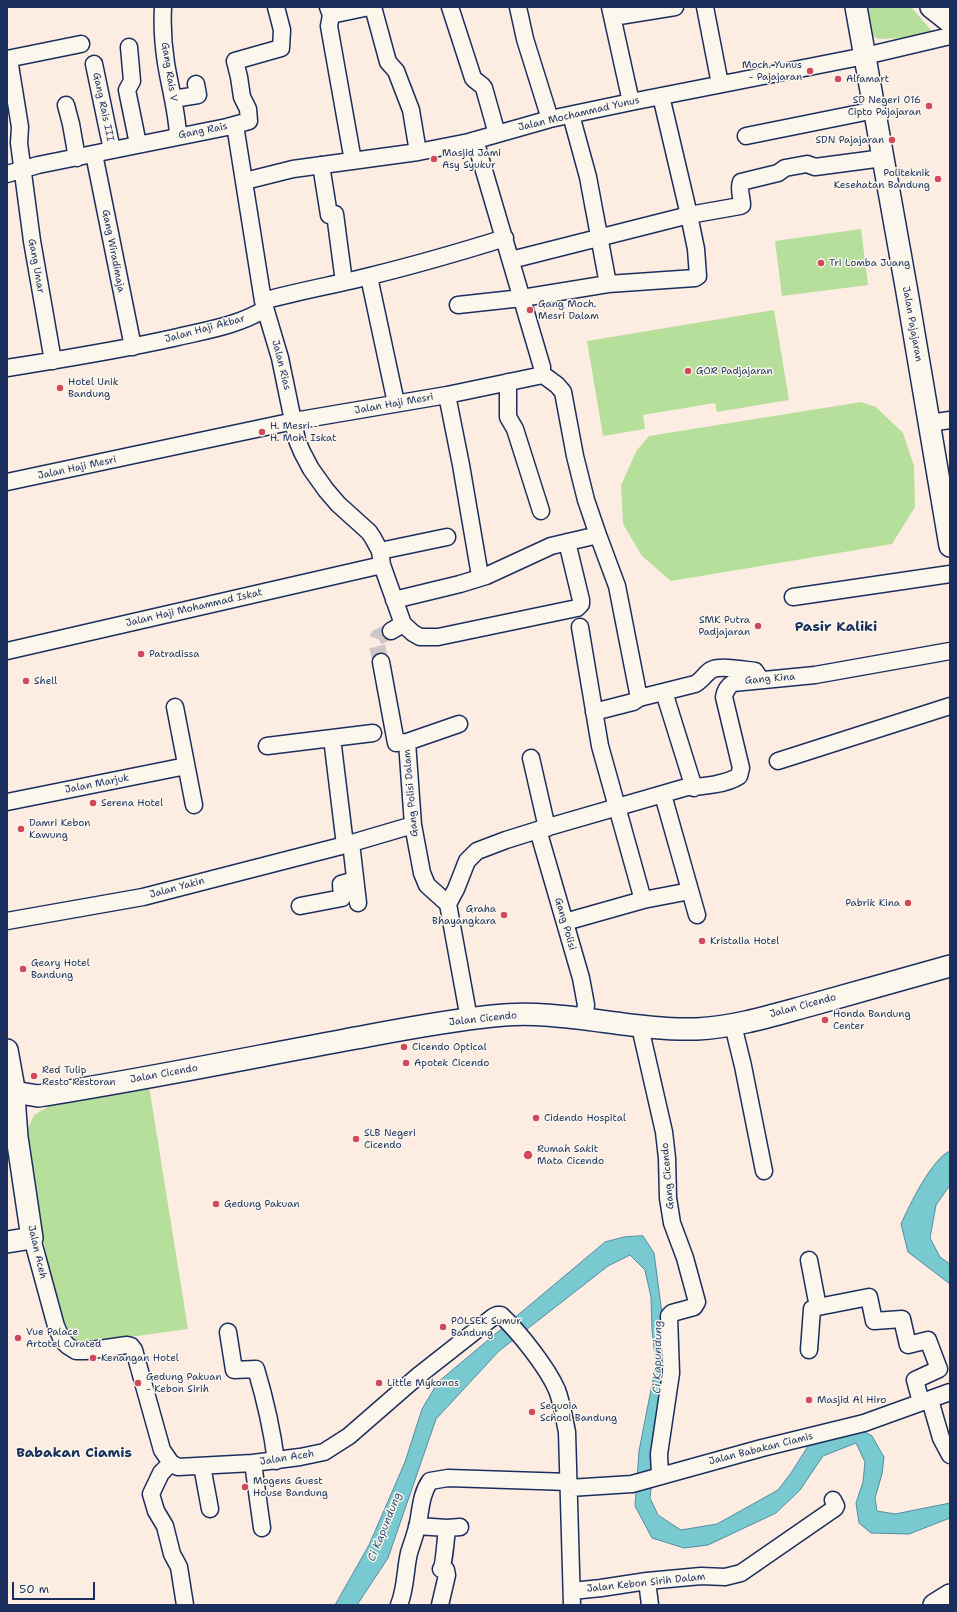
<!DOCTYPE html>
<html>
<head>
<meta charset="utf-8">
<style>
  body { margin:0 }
  #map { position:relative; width:957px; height:1612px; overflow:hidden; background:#fcece2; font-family:"Shantell Sans",sans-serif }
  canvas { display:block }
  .frame { position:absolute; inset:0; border:8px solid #1b2f5e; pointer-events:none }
  .scale { position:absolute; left:12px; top:1582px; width:83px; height:18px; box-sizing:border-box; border:2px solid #1b2f5e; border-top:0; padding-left:5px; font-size:12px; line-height:14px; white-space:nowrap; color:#1b2f5e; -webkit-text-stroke:3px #fbf7ec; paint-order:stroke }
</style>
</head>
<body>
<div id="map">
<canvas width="957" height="1612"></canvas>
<div class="frame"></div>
<div class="scale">50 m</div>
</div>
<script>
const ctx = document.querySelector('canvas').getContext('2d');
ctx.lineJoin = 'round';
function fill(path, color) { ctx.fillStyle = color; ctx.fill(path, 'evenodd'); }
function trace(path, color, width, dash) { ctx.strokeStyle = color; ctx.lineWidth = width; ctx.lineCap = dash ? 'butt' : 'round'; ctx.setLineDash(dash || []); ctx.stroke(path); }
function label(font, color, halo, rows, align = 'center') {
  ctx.font = font + ' "Shantell Sans",sans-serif'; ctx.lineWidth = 3; ctx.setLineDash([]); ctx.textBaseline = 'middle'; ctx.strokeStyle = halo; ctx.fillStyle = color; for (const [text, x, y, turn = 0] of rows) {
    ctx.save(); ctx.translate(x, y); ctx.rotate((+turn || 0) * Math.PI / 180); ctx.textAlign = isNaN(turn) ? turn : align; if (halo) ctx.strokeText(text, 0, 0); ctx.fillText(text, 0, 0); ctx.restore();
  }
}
const green = new Path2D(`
  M 862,7 L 911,7 L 932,31 L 932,33 L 928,37 L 879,39 C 866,34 865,19 862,7 Z
  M 861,229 L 868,285 L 782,296 L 775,241 Z
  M 774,310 L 789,400 L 717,412 L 715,403 L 643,415 L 645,429 L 603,436 L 587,341 Z
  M 861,402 L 876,407 L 903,433 L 914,466 L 915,507 L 892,544 L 671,581 L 642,556 L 623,524 L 621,485 L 637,450 L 649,436 Z
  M 149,1086 L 188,1329 L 79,1344 L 66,1341 L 59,1328 L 25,1135 L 34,1115 L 56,1102 Z`);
const water = new Path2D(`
  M 950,1151 L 950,1185 L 936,1205 L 930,1238 L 940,1257 L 950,1264 L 950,1284 L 908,1252 L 901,1224 C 909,1206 932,1158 950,1151 Z
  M 643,1236 L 654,1253 L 670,1374 L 656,1448 L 650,1498 L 658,1515 L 681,1530 L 717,1524 L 778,1490 L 791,1473 L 810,1443 L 860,1429 L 872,1436 L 884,1457 L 882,1474 L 875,1498 L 877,1511 L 895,1514 L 950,1503 L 950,1518 L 909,1534 L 871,1533 L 859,1523 L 856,1503 L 863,1482 L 865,1462 L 856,1443 L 823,1456 L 800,1490 L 776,1513 L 708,1545 L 684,1548 L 652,1538 L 635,1506 L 639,1451 L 656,1364 L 652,1330 L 651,1297 L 645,1270 L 630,1255 L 608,1266 L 499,1351 L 436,1419 L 388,1558 L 357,1605 L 335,1605 L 369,1545 L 405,1462 L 422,1409 L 438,1382 L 605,1242 L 624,1237 Z`);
const minorTunnel = new Path2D(`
  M 381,662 L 376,642 L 378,637 L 391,631`);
const minor = new Path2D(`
  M 163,7 C 162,25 163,44 166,63 C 170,88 177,111 178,136
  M 328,7 L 331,15 L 369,7
  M 373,7 L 388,62 L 396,71 L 411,110 L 418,152
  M 450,7 L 473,78 C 477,83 481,83 484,88 L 497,134
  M 518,7 L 525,39 L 550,119
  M 610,7 L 631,102
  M 705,7 L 720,84
  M 331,15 L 329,26 L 353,161
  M 613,17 L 675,7
  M 129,47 L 132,81 L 127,90 L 138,144
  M 7,59 L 81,44
  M 9,59 L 20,127 L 19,143 L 32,241 L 53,361
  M 94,64 L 112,150
  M 173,99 L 198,95 L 196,84
  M 66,105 L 71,124 L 77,158
  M 571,115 L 588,177 L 608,284
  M 235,125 L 263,301 L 280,358 L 297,440 L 302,452 L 311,469 L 326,490 L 338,504 L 369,532 L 373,538 L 380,551 L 382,565 L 403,624 L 413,633 L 420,637 L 438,637 L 577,608 L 581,604 L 581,600 L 567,542
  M 746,136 L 875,110
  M 475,140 L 542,367 L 542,374
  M 94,154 L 133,347
  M 321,165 L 329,215 L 335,214 L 344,282
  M 7,174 L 38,165 L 227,127 L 249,121 L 248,109 L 242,97 L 239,77 L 235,61 L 281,48 L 282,30 L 276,7
  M 245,181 L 293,169 L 418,152 L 469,142 L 550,119 L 631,102 L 865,56 L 950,36
  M 511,260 L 689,215 L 740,206 L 742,205 C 742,197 738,189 741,182 L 778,173 L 785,168 L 807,164 L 815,167 L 883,158
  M 369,277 L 396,403
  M 263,301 C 298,291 334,285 370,276 C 415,265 460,252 505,238
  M 458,305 L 522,298 L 608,284 L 695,278 L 698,276 L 696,249 L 689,215 L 661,96
  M 7,368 C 64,359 121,350 178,337 C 208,330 239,325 265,309
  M 508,382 L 508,417 L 515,429 L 541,511
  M 447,395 L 461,465 L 479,570
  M 929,423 L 950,420
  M 7,482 L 294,421 L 447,395 L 538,376 L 542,374
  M 380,551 L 447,537
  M 793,597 L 950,574
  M 394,600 L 460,584 L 486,576 L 551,546 L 598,535 L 586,500 L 575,456 L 563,392 L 557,385 L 542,374
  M 580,627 L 600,746 L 643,900
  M 391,631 L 403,624
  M 7,651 L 382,565
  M 381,662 L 396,743 L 407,742 L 413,825 L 422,873 L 427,885 L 448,904
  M 664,692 L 694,788
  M 639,698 L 695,684 C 701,681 705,674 711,670 C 720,665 745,670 755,671 L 761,680
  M 175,707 L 194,805
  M 594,712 L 633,702 L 639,698 L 617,586 L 598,535
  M 332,738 L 345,845
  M 407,742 L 459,724
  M 267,746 L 373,733
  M 531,758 L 547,828
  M 778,761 L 950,706
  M 663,795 L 697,915
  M 7,802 L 186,766
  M 538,830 L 581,978 L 586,1005 L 584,1018
  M 351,843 L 358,903
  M 300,906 L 342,898 L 341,884 L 355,880
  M 7,921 L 143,897 L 345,845 L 413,825
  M 565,922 L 643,900 L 690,891
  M 469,1019 L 448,904 L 456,889 L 467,861 L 477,851 L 506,840 L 538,830 L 687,787 C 702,787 727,784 739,776 L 741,768 L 724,697 C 725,691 727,687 733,683 L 815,675 L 950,651
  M 733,1025 L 743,1066 L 764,1171
  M 640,1027 L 664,1132 L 667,1158 L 668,1198 L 672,1223 L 685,1258 L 697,1302 L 694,1307 L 672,1313 L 669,1316 L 671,1373 L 659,1454 L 660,1476
  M 32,1238 L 56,1326 L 62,1340 L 68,1346 L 76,1351 L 85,1351 L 127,1345 L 131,1346 L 134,1350 L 162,1450 L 171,1463 L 178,1467 L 253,1463 L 300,1457 L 324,1452 L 349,1436 L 418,1376 L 493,1317 L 497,1315 L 501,1315 C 519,1332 547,1367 557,1390 C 562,1403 564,1418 567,1432 L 572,1605
  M 809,1260 L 818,1307 L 869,1297 L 874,1321 L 902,1319 L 908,1345 L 928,1340 L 939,1369 L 915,1380 L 921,1402
  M 228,1332 L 234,1370 L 256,1369 C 265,1399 272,1429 276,1461
  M 809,1350 L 812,1309 L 818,1307
  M 930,1400 L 941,1438 L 950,1455
  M 171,1463 L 161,1473 L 151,1494 L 156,1511 L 165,1526 L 172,1554 L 179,1567 L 185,1605
  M 253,1463 L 262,1528
  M 202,1466 L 210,1509
  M 569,1488 L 632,1484 L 762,1448 L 864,1423 L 950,1392
  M 417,1526 L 447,1528 L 460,1527
  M 441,1569 C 444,1565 446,1536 447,1528
  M 647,1581 L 650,1605
  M 572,1591 L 601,1588 L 647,1581 L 701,1576 L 725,1577 L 741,1573 L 835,1508 L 836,1506 L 833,1500
  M 399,1605 C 406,1588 405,1570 409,1553 C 412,1543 416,1533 418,1523 C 421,1508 421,1494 430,1481 L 448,1478 L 569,1482
  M 440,1605 L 447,1575 L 446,1570 L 443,1566`);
const major = new Path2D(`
  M 856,7 L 907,292 L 950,546
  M 931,7 L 950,22
  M 7,1050 L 13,1083 L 17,1137 L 32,1238 L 7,1242
  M 14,1089 L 20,1093 L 38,1096 C 141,1080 243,1059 345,1040 C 394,1031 443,1021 493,1016 C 561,1008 628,1031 697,1029 C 736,1027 774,1015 811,1005 C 857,992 904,979 950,966
  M 934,1605 L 950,1595`);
const markers = [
  [810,71,4,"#d1495b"],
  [838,79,4,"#d1495b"],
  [929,106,4,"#d1495b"],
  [892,140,4,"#d1495b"],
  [434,159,4,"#d1495b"],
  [938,179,4,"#d1495b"],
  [821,263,4,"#d1495b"],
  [530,310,4,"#d1495b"],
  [688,371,4,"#d1495b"],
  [60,388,4,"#d1495b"],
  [262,432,4,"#d1495b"],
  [758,626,4,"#d1495b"],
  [141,654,4,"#d1495b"],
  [26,681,4,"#d1495b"],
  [93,803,4,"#d1495b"],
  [21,829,4,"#d1495b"],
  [908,903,4,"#d1495b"],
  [504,915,4,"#d1495b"],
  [702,941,4,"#d1495b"],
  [23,969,4,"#d1495b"],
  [825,1020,4,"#d1495b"],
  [404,1047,4,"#d1495b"],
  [406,1063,4,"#d1495b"],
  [34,1076,4,"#d1495b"],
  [536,1118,4,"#d1495b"],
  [356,1139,4,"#d1495b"],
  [528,1155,5,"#d1495b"],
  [216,1204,4,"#d1495b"],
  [443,1327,4,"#d1495b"],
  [18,1338,4,"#d1495b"],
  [93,1358,4,"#d1495b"],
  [138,1383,4,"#d1495b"],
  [379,1383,4,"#d1495b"],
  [809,1400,4,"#d1495b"],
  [532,1412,4,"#d1495b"],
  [245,1487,4,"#d1495b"]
];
const poiNames = [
  ["Moch. Yunus",802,65,"right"],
  ["- Pajajaran",802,77,"right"],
  ["Alfamart",846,79],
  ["SD Negeri 016",921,100,"right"],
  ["Cipto Pajajaran",921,112,"right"],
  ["SDN Pajajaran",884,140,"right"],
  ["Masjid Jami",442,153],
  ["Asy Syukur",442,165],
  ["Politeknik",930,173,"right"],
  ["Kesehatan Bandung",930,185,"right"],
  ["Tri Lomba Juang",829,263],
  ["Gang Moch.",538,304],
  ["Mesri Dalam",538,316],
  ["GOR Padjajaran",696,371],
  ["Hotel Unik",68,382],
  ["Bandung",68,394],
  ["H. Mesri -",270,426],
  ["H. Moh. Iskat",270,438],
  ["SMK Putra",750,620,"right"],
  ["Padjajaran",750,632,"right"],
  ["Patradissa",149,654],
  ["Shell",34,681],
  ["Serena Hotel",101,803],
  ["Damri Kebon",29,823],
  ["Kawung",29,835],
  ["Pabrik Kina",900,903,"right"],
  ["Graha",496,909,"right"],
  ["Bhayangkara",496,921,"right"],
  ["Kristalia Hotel",710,941],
  ["Geary Hotel",31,963],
  ["Bandung",31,975],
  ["Honda Bandung",833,1014],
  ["Center",833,1026],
  ["Cicendo Optical",412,1047],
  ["Apotek Cicendo",414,1063],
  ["Red Tulip",42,1070],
  ["Resto Restoran",42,1082],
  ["Cidendo Hospital",544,1118],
  ["SLB Negeri",364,1133],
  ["Cicendo",364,1145],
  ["Rumah Sakit",537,1149],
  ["Mata Cicendo",537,1161],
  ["Gedung Pakuan",224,1204],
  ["POLSEK Sumur",451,1321],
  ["Bandung",451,1333],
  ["Vue Palace",26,1332],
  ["Artotel Curated",26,1344],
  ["Kenangan Hotel",101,1358],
  ["Gedung Pakuan",146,1377],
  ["- Kebon Sirih",146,1389],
  ["Little Mykonos",387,1383],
  ["Masjid Al Hiro",817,1400],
  ["Sequoia",540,1406],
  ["School Bandung",540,1418],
  ["Mogens Guest",253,1481],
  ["House Bandung",253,1493]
];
const streetNames = [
  ["Gang Rais V",169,72,81],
  ["Gang Rais III",103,107,78],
  ["Jalan Mochammad Yunus",579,114,-13],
  ["Gang Rais",203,131,-11],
  ["Gang Wiradimaja",113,251,79],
  ["Gang Umar",36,266,80],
  ["Jalan Pajajaran",912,324,80],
  ["Jalan Haji Akbar",205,329,-15],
  ["Jalan Rias",281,365,76],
  ["Jalan Haji Mesri",394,404,-10],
  ["Jalan Haji Mesri",77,468,-12],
  ["Jalan Haji Mohammad Iskat",194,608,-13],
  ["Gang Kina",770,679,-5],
  ["Jalan Marjuk",97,784,-11],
  ["Gang Polisi Dalam",411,793,-95],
  ["Jalan Yakin",177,888,-15],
  ["Gang Polisi",565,924,74],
  ["Jalan Cicendo",803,1006,-15],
  ["Jalan Cicendo",483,1019,-6],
  ["Jalan Cicendo",164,1074,-10],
  ["Gang Cicendo",668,1176,-95],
  ["Jalan Aceh",37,1252,77],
  ["Jalan Babakan Ciamis",761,1449,-14],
  ["Jalan Aceh",287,1458,-9],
  ["Jalan Kebon Sirih Dalam",646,1583,-6]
];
const waterNames = [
  ["Ci Kapundung",658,1357,-89],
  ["Ci Kapundung",385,1527,-68]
];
const districtNames = [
  ["Pasir Kaliki",836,627],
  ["Babakan Ciamis",74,1453]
];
fill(green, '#b6df9c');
fill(water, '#79cad0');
trace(water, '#538ca2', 1);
trace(minorTunnel, '#cfc6c8', 16, [16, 8]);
trace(minor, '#1b2f5e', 19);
trace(major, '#1b2f5e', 24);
trace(minor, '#fbf7ec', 16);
trace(major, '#fbf7ec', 21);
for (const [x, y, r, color] of markers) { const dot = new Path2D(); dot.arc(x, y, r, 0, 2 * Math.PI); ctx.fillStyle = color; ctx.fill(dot); trace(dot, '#fbf7ec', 1.5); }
label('10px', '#1b2f5e', '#fbf7ec', poiNames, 'left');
label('10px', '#1b2f5e', '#fbf7ec', streetNames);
label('italic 11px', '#32567a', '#fbf7ec', waterNames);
label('bold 14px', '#1b2f5e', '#fbf7ec', districtNames);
</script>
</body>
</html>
